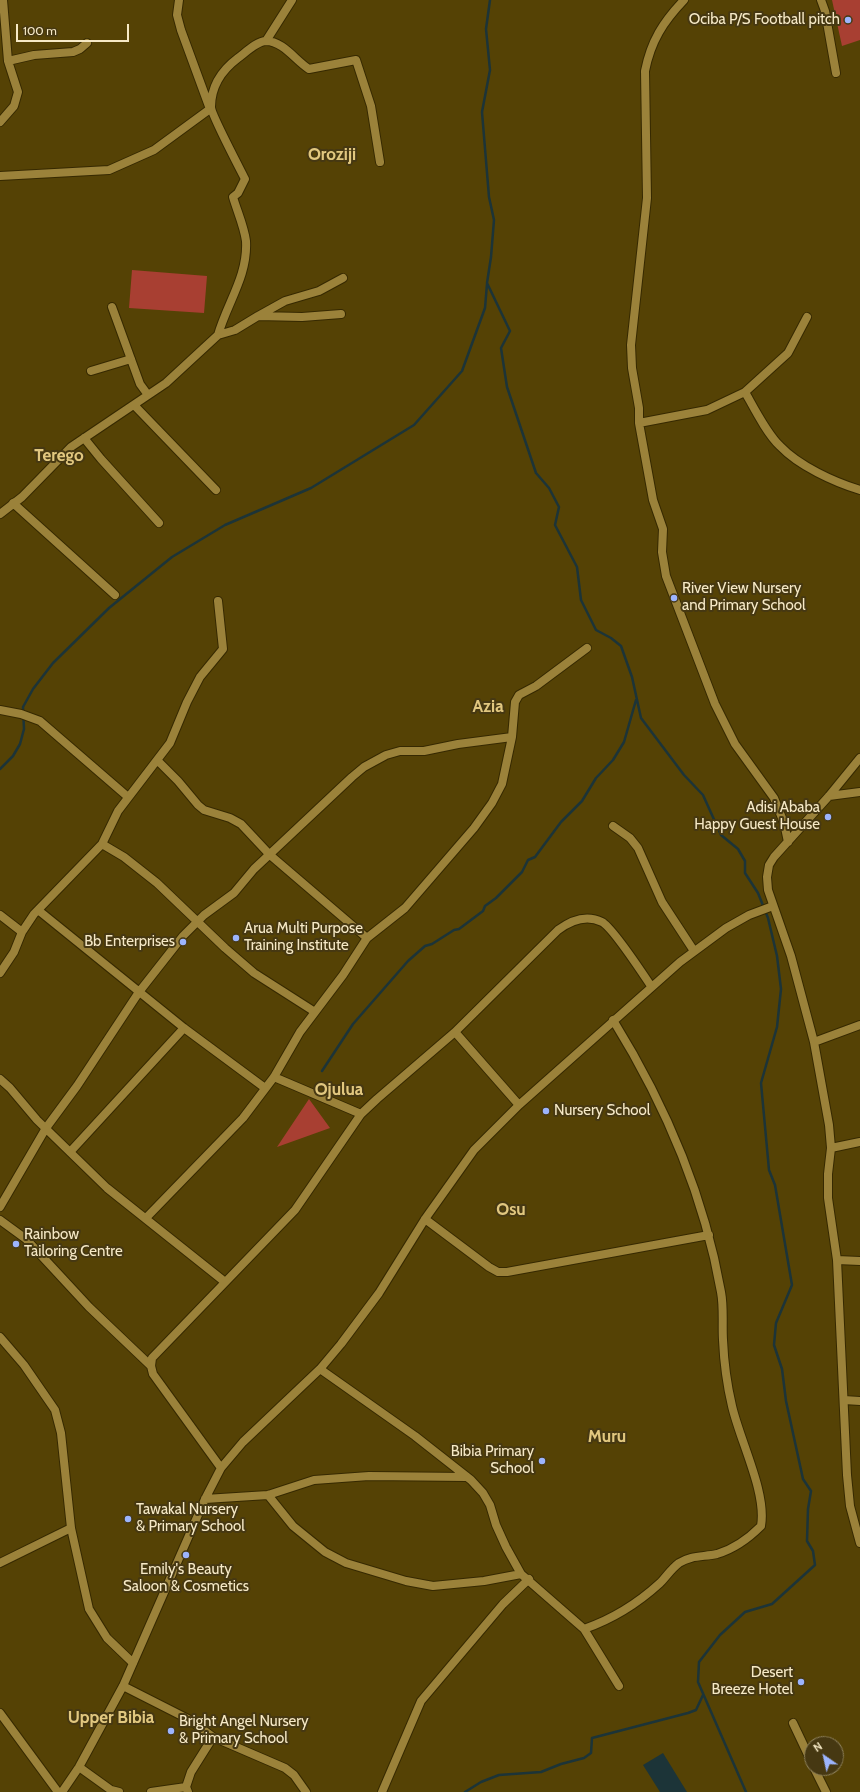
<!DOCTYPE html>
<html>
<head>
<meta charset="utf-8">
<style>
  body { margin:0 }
  #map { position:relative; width:860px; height:1792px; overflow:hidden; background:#554205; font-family:Cabin,sans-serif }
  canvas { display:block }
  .north { position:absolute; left:804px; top:1736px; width:40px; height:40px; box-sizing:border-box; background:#463812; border:1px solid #8c7f5a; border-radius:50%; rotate:326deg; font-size:11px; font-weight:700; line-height:16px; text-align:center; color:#f6e9c6 }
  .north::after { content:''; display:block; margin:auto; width:14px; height:18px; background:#9cb4fd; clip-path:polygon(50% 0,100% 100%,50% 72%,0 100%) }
  .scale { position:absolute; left:16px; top:24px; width:113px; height:18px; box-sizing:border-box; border:2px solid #f6e9c6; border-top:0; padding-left:5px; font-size:12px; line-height:14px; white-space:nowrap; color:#f6e9c6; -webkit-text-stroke:3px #463812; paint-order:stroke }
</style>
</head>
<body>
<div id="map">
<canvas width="860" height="1792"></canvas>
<div class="north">N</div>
<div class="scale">100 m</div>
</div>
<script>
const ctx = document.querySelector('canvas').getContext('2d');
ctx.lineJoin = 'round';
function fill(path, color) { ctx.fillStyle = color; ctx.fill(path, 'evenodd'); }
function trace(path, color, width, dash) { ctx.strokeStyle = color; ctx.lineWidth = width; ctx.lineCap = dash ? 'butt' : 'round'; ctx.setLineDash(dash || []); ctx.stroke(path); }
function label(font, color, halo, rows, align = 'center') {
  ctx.font = font + ' Cabin,sans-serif'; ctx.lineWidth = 4; ctx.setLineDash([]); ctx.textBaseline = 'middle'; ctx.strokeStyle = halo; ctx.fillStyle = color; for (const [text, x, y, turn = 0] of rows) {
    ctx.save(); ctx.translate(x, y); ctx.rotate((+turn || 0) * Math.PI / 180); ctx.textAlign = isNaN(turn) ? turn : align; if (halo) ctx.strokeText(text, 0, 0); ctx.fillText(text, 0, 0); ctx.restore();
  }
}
const green = new Path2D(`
  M 832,0 L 860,0 L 860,40 L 842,46 Z
  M 132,270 L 207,276 L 204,313 L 129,308 Z
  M 309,1099 L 330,1128 L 277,1147 Z`);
const water = new Path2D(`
  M 663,1753 L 687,1792 L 660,1792 L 643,1765 Z`);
const stream = new Path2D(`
  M 490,0 L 486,29 L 490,70 L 482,112 L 489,197 L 494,220 L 491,257 L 487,283 L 510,331 L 501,348 L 507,387 L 536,473 L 549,488 L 559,507 L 555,525 L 577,567 L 581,600 L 596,630 L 611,638 L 621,646 L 632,677 L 641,718 L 684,775 L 703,795 L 721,835 L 738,849 L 745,861 L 745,873 L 758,893 L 768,918 L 777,956 L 781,989 L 777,1027 L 761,1083 L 769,1170 L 775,1185 L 792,1285 L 776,1323 L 774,1345 L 782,1369 L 786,1401 L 803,1479 L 811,1491 L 808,1509 L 807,1541 L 813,1551 L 815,1565 L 772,1604 L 745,1612 L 720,1635 L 699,1662 L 698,1682 L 746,1792
  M 0,769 L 13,756 L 20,744 L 24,729 L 23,707 L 33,689 L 53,663 L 109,608 L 172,557 L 225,525 L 311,488 L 414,425 L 462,371 L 485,308 L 487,284
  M 322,1071 L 353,1024 L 408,961 L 425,946 L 432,944 L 454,930 L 459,929 L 483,911 L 485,906 L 496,898 L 522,872 L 528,860 L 535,857 L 561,822 L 582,801 L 596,778 L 613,760 L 624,742 L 636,700
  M 465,1792 L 481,1782 L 499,1775 L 541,1772 L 561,1764 L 584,1758 L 591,1753 L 592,1738 L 688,1713 L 696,1710 L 703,1695`);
const street = new Path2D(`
  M 684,0 C 663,22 651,41 645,71 L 647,198 L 631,345 L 632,368 L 639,408 L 639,423 L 653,500 L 663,529 L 662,552 L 666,576 L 715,704 L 735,744 L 774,798 L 784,823 L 788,842
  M 821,0 L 825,11 L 836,73
  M 266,41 L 292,0
  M 8,61 L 34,55 L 73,52 L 80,49 L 87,43
  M 0,122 L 14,106 L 18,92 L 8,61 L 3,0
  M 0,176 L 109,170 L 154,150 L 210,109 L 181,30 L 177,15 L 179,0
  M 112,307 L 140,384 L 148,395
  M 258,316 L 285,301 L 319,291 L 343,278
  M 218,335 C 227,303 248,276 246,241 C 244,226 237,211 233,197 L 238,193 L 245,179 C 240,169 211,114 211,107 C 211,86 222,70 238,58 C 245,53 257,41 266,41 C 283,41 296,61 309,69 L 356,60 L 371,106 L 380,162
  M 91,371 L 131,359
  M 745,392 L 788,353 L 807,317
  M 134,405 L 216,490
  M 639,423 L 707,410 L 745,392 C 754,408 767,434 780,446 C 799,466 834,482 860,490
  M 84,438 L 101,459 L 159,523
  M 13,503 L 115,595
  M 0,514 L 22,497 L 71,447 L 166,383 L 218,335 L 235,330 L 258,316 L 302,317 L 341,314
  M 0,710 L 21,714 L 40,721 L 128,797
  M 860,758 L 829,796 L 774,857 L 769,865 L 767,877 L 768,890 L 791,956 L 814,1042 L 829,1125 L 831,1148 L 828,1174 L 828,1198 L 837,1260 L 847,1475 L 850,1506 L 860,1543
  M 158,761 L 178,781 L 198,805 L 204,810 L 230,818 L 241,824 L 270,855 L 367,938
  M 829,796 L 860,792
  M 613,826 L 630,838 L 638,848 L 662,902 L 694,951
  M 102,844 L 124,857 L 157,883 L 225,948 L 254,973 L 315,1012
  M 38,910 L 184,1028 L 265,1088
  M 0,915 L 22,932
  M 0,973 L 14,952 L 22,932 L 34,914 L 102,844 L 118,811 L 170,743 L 187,702 L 200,677 L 223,649 L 218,601
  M 455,1032 L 519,1105
  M 814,1042 L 860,1025
  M 274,1077 L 361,1114
  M 0,1079 L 10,1088 L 37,1120 L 107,1188 L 225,1282
  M 831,1148 L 860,1142
  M 70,1152 L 184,1028
  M 0,1207 L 46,1128 L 77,1086 L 139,992 L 183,936 L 204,915 L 234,893 L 254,869 L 352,777 L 364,767 L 386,755 L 400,751 L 424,751 L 458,744 L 512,737 L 515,702 L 519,695 L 536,686 L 587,648
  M 146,1218 L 243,1118 L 274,1077 L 300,1032 L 343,975 L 367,938 L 405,908 L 474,828 L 492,803 L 502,784 L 512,737
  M 425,1219 L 489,1267 L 498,1272 L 507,1272 L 709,1235
  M 0,1220 L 26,1239 L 89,1307 L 151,1366
  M 837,1260 L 860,1261
  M 0,1337 L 24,1365 L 55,1410 L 61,1433 L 71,1528 L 89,1609 L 107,1638 L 133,1663
  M 320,1369 L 415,1436 L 471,1480 L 483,1493 L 490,1505 L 496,1525 L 506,1547 L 521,1574 L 584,1629 C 613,1619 637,1604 660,1583 C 666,1577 671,1569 679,1563 C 691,1555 704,1557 717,1554 C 734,1549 748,1539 761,1526 C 767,1493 740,1441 732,1406 C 727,1385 724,1363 723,1340 C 722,1324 724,1308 721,1292 C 704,1195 665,1104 613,1020
  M 844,1400 L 860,1401
  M 221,1468 L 153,1374 L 151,1366 L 152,1358 L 295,1210 L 361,1114 L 377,1099 L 455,1032 L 558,930 C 570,921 586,914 602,922 C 612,927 643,974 651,986
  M 268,1495 L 293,1526 L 325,1552 L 346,1563 L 406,1581 L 433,1586 L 484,1581 L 521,1574
  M 205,1499 L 268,1495 L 314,1480 L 369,1476 L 466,1477
  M 0,1563 L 71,1528
  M 584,1629 L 619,1686
  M 123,1686 L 190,1720 L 213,1737 L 285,1768 L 294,1775 L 306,1792
  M 0,1713 L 58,1792
  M 793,1723 L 812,1763
  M 79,1767 L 111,1790 L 119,1792
  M 814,1768 L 826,1792
  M 62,1792 L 79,1767 L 123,1686 L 205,1499 L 221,1468 L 243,1442 L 320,1369 L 341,1344 L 379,1293 L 425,1219 L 474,1150 L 519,1105 L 680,962 L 726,928 L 749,915 L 773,906
  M 151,1792 L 186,1787
  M 188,1792 L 186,1787 L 191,1772 L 213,1737
  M 382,1792 L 421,1701 L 503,1604 L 529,1579`);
const markers = [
  [848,20,4,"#9cb4fd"],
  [674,598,4,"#9cb4fd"],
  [828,817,4,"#9cb4fd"],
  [236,938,4,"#9cb4fd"],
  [183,942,4,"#9cb4fd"],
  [546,1111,4,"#9cb4fd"],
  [16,1244,4,"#9cb4fd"],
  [542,1461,4,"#9cb4fd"],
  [128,1519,4,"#9cb4fd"],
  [186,1555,4,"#9cb4fd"],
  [801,1682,4,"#9cb4fd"],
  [171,1731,4,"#9cb4fd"]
];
const poiNames = [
  ["Ociba P/S Football pitch",840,20,"right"],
  ["River View Nursery",682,589],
  ["and Primary School",682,606],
  ["Adisi Ababa",820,808,"right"],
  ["Happy Guest House",820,825,"right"],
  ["Arua Multi Purpose",244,929],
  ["Training Institute",244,946],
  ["Bb Enterprises",175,942,"right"],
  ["Nursery School",554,1111],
  ["Rainbow",24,1235],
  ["Tailoring Centre",24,1252],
  ["Bibia Primary",534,1452,"right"],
  ["School",534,1469,"right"],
  ["Tawakal Nursery",136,1510],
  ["& Primary School",136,1527],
  ["Emily's Beauty",186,1570,"center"],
  ["Saloon & Cosmetics",186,1587,"center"],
  ["Desert",793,1673,"right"],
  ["Breeze Hotel",793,1690,"right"],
  ["Bright Angel Nursery",179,1722],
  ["& Primary School",179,1739]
];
const quarterNames = [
  ["Oroziji",332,155],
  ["Terego",59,456],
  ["Azia",488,707],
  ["Ojulua",339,1090],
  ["Osu",511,1210],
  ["Muru",607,1437],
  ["Upper Bibia",111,1718]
];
fill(green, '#a83f32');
fill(water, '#1c3438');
trace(stream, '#1c3438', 2.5);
trace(street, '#362901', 10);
trace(street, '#9b823a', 8);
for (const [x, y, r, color] of markers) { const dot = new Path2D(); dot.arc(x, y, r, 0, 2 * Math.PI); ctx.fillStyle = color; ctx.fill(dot); trace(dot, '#463812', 1.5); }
label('15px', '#f6e9c6', '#463812', poiNames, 'left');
label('bold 17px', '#e1c77f', '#463812', quarterNames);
</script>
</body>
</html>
